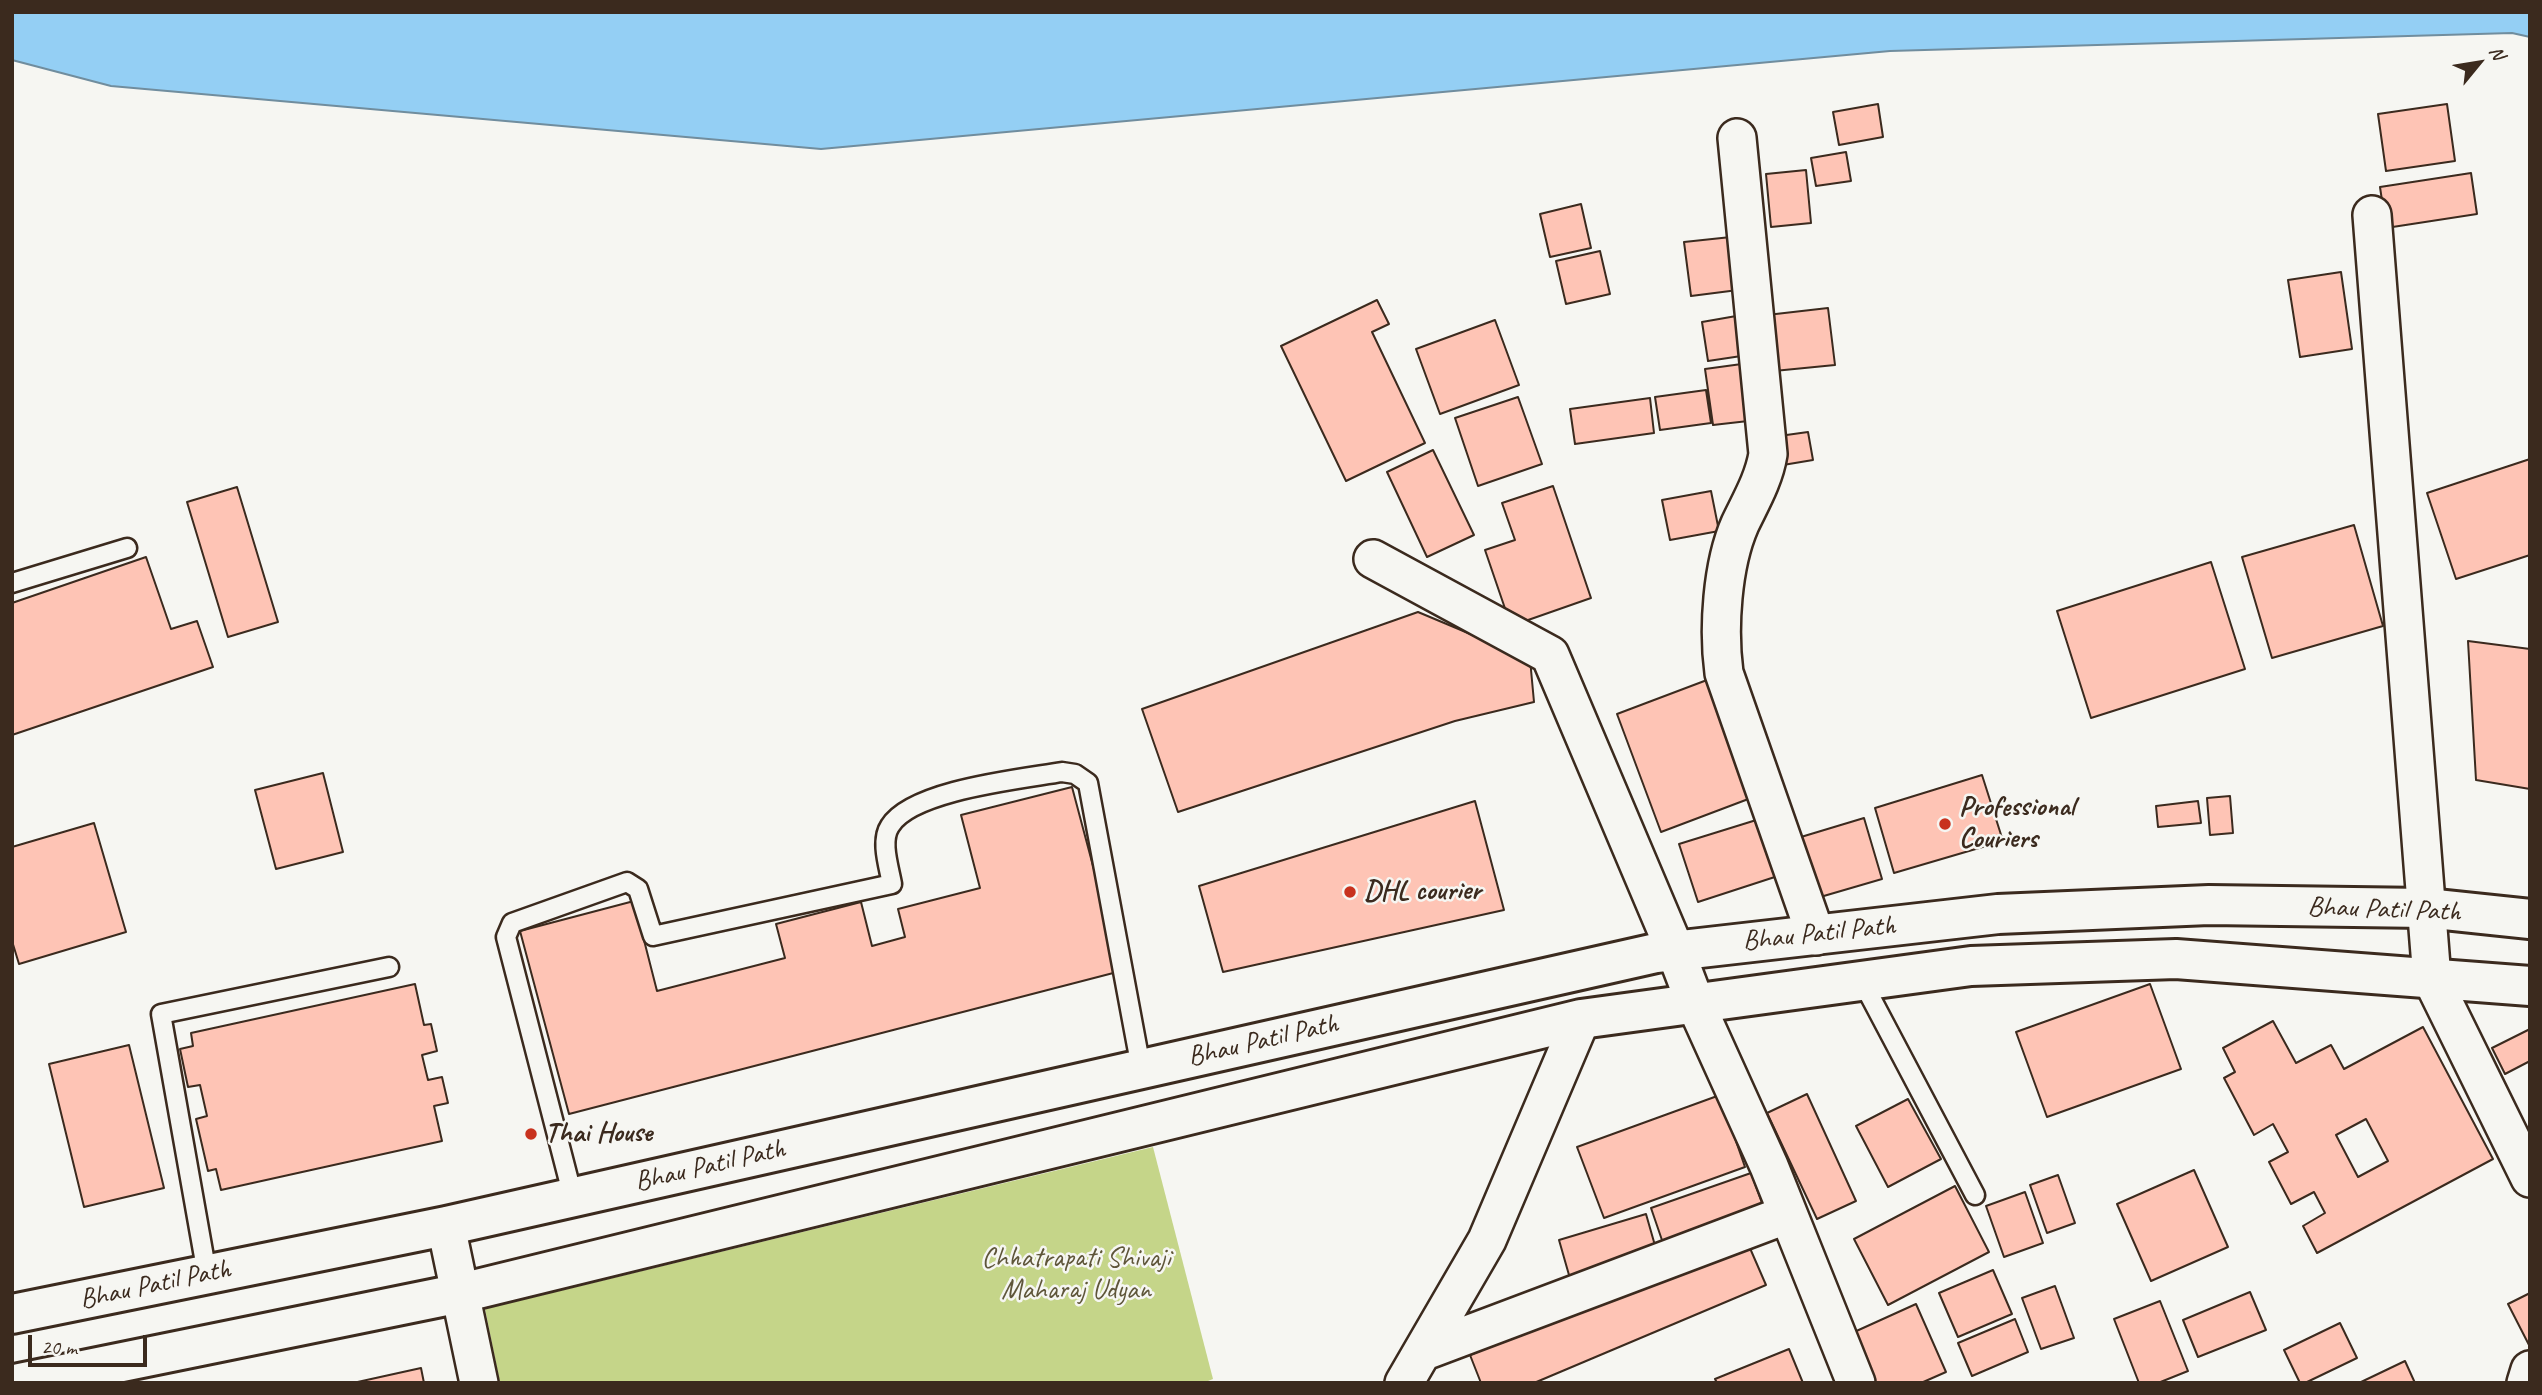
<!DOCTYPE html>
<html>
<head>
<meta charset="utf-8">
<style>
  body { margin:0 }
  #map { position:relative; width:2542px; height:1395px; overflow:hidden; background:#f6f6f2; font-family:Caveat,sans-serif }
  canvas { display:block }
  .frame { position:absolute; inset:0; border:14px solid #3b2a1e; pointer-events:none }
  .north { position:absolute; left:2444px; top:28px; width:70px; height:70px; -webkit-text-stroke:5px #f6f6f2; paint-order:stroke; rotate:60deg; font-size:19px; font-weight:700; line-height:28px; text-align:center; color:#3b2a1e }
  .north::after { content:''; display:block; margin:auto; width:24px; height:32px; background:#3b2a1e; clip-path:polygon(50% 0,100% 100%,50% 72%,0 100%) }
  .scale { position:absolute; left:28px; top:1335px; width:119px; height:32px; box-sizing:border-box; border:4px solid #3b2a1e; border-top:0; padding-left:9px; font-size:21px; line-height:24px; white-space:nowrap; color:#3b2a1e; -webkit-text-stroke:5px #f6f6f2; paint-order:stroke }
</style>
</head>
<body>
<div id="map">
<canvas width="2542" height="1395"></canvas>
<div class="frame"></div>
<div class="north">N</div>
<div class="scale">20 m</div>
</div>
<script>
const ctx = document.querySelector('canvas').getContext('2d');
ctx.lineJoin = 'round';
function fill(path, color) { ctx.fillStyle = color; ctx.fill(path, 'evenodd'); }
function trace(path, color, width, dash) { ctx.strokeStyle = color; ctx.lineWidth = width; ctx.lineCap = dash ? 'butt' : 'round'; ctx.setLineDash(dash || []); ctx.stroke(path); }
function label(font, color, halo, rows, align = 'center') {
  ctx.font = font + ' Caveat,sans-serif'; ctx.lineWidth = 5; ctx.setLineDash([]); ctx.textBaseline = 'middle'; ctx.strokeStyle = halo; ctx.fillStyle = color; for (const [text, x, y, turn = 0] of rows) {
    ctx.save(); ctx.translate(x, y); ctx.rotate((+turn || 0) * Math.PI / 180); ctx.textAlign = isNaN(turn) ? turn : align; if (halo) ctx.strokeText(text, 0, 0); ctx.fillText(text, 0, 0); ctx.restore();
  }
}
const green = new Path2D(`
  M 1153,1147 L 1213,1379 L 1203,1383 L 500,1383 L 485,1309 Z`);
const water = new Path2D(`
  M 12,12 L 2530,12 L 2530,37 L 2512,33 L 1890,51 L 821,149 L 111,86 L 12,60 Z`);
const building = new Path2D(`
  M 1878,104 L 1883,137 L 1839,145 L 1833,112 Z
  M 2447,104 L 2455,161 L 2386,171 L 2378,114 Z
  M 1846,152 L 1851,181 L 1816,186 L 1811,158 Z
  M 1806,170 L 1811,223 L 1771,227 L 1766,174 Z
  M 2471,173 L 2477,214 L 2386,228 L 2380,187 Z
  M 1581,204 L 1591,248 L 1550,257 L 1540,214 Z
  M 1731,237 L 1738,290 L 1691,296 L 1684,242 Z
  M 1600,251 L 1610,294 L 1566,304 L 1556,261 Z
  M 2341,272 L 2352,349 L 2300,357 L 2288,280 Z
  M 1377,300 L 1389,324 L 1372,332 L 1425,443 L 1346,481 L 1281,346 Z
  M 1828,308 L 1835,365 L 1774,371 L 1767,315 Z
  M 1742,315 L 1748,355 L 1708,361 L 1702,322 Z
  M 1495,320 L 1519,385 L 1440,414 L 1416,349 Z
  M 1749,363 L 1757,420 L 1713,425 L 1705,369 Z
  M 1706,390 L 1711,423 L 1660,430 L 1655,397 Z
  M 1518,397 L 1542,464 L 1478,486 L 1455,418 Z
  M 1650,398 L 1654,433 L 1575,444 L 1570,409 Z
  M 1808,432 L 1813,460 L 1777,466 L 1772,437 Z
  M 1433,450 L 1474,535 L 1427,557 L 1387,472 Z
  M 2530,459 L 2530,555 L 2456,579 L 2427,493 Z
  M 1553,486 L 1591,598 L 1511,626 L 1485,550 L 1515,540 L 1502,503 Z
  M 237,487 L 278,622 L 228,637 L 187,502 Z
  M 1711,491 L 1719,531 L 1670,540 L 1662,500 Z
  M 2354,525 L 2383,626 L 2272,658 L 2242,557 Z
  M 146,557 L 171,629 L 197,621 L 213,667 L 12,735 L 12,603 Z
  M 2211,562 L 2245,669 L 2091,718 L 2057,611 Z
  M 1418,612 L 1530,659 L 1534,702 L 1455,721 L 1178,812 L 1142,709 Z
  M 2468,641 L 2530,649 L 2530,789 L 2476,780 Z
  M 1707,680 L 1751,798 L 1661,832 L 1617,714 Z
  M 323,773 L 343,852 L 276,869 L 255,790 Z
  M 1982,775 L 2003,841 L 1894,873 L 1875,808 Z
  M 1072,787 L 1121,971 L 569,1114 L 520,931 L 634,901 L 657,991 L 785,958 L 776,924 L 861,902 L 872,946 L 905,937 L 898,909 L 980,888 L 961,815 Z
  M 2230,796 L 2233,833 L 2210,835 L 2207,798 Z
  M 1475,801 L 1504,910 L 1223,972 L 1199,886 Z
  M 2198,801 L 2201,823 L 2158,827 L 2156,806 Z
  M 1766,817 L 1784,874 L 1698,902 L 1679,844 Z
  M 1864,818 L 1882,879 L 1810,900 L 1791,840 Z
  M 94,823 L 126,932 L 19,964 L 12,941 L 12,847 Z
  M 415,984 L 424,1025 L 431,1024 L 437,1051 L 422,1055 L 428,1080 L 442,1077 L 448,1103 L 434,1106 L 442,1141 L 221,1190 L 216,1169 L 208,1171 L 196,1119 L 207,1116 L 200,1085 L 188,1087 L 180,1049 L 193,1046 L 191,1033 Z
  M 2150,984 L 2181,1069 L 2047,1117 L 2016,1032 Z
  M 2273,1021 L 2296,1063 L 2331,1045 L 2344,1069 L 2423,1027 L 2493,1159 L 2317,1253 L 2303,1226 L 2325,1213 L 2314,1192 L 2291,1204 L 2269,1162 L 2288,1152 L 2273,1124 L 2254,1135 L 2224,1078 L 2235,1072 L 2223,1048 ZM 2366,1119 L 2388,1161 L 2358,1177 L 2336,1135 Z
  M 2530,1029 L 2530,1061 L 2505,1074 L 2492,1048 Z
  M 129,1045 L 164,1188 L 84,1207 L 49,1064 Z
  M 1807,1094 L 1856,1201 L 1817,1219 L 1767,1113 Z
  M 1720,1095 L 1745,1167 L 1604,1218 L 1577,1147 Z
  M 1908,1099 L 1941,1159 L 1888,1187 L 1856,1126 Z
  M 2194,1170 L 2228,1247 L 2151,1281 L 2117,1204 Z
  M 1751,1173 L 1765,1211 L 1664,1246 L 1651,1208 Z
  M 2058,1175 L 2075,1223 L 2047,1233 L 2030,1185 Z
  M 1955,1186 L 1989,1252 L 1888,1305 L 1854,1239 Z
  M 2025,1192 L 2043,1243 L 2004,1257 L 1986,1206 Z
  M 1646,1214 L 1658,1256 L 1571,1282 L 1559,1240 Z
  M 1746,1239 L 1766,1285 L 1534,1383 L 1481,1383 L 1470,1355 Z
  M 1993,1270 L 2012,1314 L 1958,1337 L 1939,1293 Z
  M 2055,1286 L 2074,1338 L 2041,1349 L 2022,1298 Z
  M 2250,1292 L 2266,1330 L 2198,1357 L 2183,1320 Z
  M 2530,1293 L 2530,1344 L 2529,1345 L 2508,1304 Z
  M 2160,1301 L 2188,1371 L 2158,1383 L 2139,1383 L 2114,1319 Z
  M 1916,1304 L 1946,1372 L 1921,1383 L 1874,1383 L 1852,1333 Z
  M 2015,1319 L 2028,1352 L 1972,1376 L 1958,1343 Z
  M 2340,1323 L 2357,1358 L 2305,1383 L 2300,1383 L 2284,1350 Z
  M 1789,1349 L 1803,1383 L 1717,1383 L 1715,1379 Z
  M 2405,1361 L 2415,1383 L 2359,1383 Z
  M 421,1368 L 424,1383 L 353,1383 Z`);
const service = new Path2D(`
  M 12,583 L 127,548
  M 1862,981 L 1975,1195
  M 573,1197 L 506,937 L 512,923 L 627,882 L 638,889 L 653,936 L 892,884 C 889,867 880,841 890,826 C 912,790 1022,779 1062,772 L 1075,774 L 1088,783 L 1141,1068
  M 207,1274 L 161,1014 L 389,967`);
const minor = new Path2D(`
  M 1737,138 L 1768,454 C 1764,479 1751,501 1740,524 C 1722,565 1718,629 1724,673 L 1816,936
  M 2372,215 L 2432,979 L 2530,1178
  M 1373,559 L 1550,655 L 1675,950 L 1696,1005 L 1769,1166 L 1856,1383
  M 446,1226 L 479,1383
  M 1422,1352 L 1788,1214
  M 1404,1383 L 1487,1240 L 1581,1019
  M 2526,1383 L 2530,1370`);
const secondary = new Path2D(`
  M 12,1314 L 446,1226 L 1656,953 L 1998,914 L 2209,905 L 2426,908 L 2530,919
  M 19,1383 L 461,1293 L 1581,1019 L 1971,966 L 2176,959 L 2530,986`);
const markers = [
  [1945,824,7,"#c8321e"],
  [1350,892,7,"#c8321e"],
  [531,1134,7,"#c8321e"]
];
const poiNames = [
  ["Professional",1959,808],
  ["Couriers",1959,840],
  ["DHL courier",1364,892],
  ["Thai House",545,1134]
];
const streetNames = [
  ["Bhau Patil Path",2384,910,2],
  ["Bhau Patil Path",1819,934,-6],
  ["Bhau Patil Path",1263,1041,-13],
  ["Bhau Patil Path",710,1166,-13],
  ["Bhau Patil Path",155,1285,-12]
];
const parkNames = [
  ["Chhatrapati Shivaji",1076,1259],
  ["Maharaj Udyan",1076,1291]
];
fill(green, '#c5d589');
fill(water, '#94cff4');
trace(water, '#708d9e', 2);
fill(building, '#fec4b5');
trace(building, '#3b2a1e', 2);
trace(service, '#3b2a1e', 23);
trace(minor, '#3b2a1e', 42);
trace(secondary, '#3b2a1e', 44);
trace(service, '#f6f6f2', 18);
trace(minor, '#f6f6f2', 37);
trace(secondary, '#f6f6f2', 38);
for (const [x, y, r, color] of markers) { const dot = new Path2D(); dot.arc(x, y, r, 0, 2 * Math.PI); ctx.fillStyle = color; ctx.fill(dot); trace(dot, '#f6f6f2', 2.5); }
label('bold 28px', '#3b2a1e', '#f6f6f2', poiNames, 'left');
label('28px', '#3b2a1e', '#f6f6f2', streetNames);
label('28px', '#5e5539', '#f6f6f2', parkNames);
</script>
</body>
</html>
